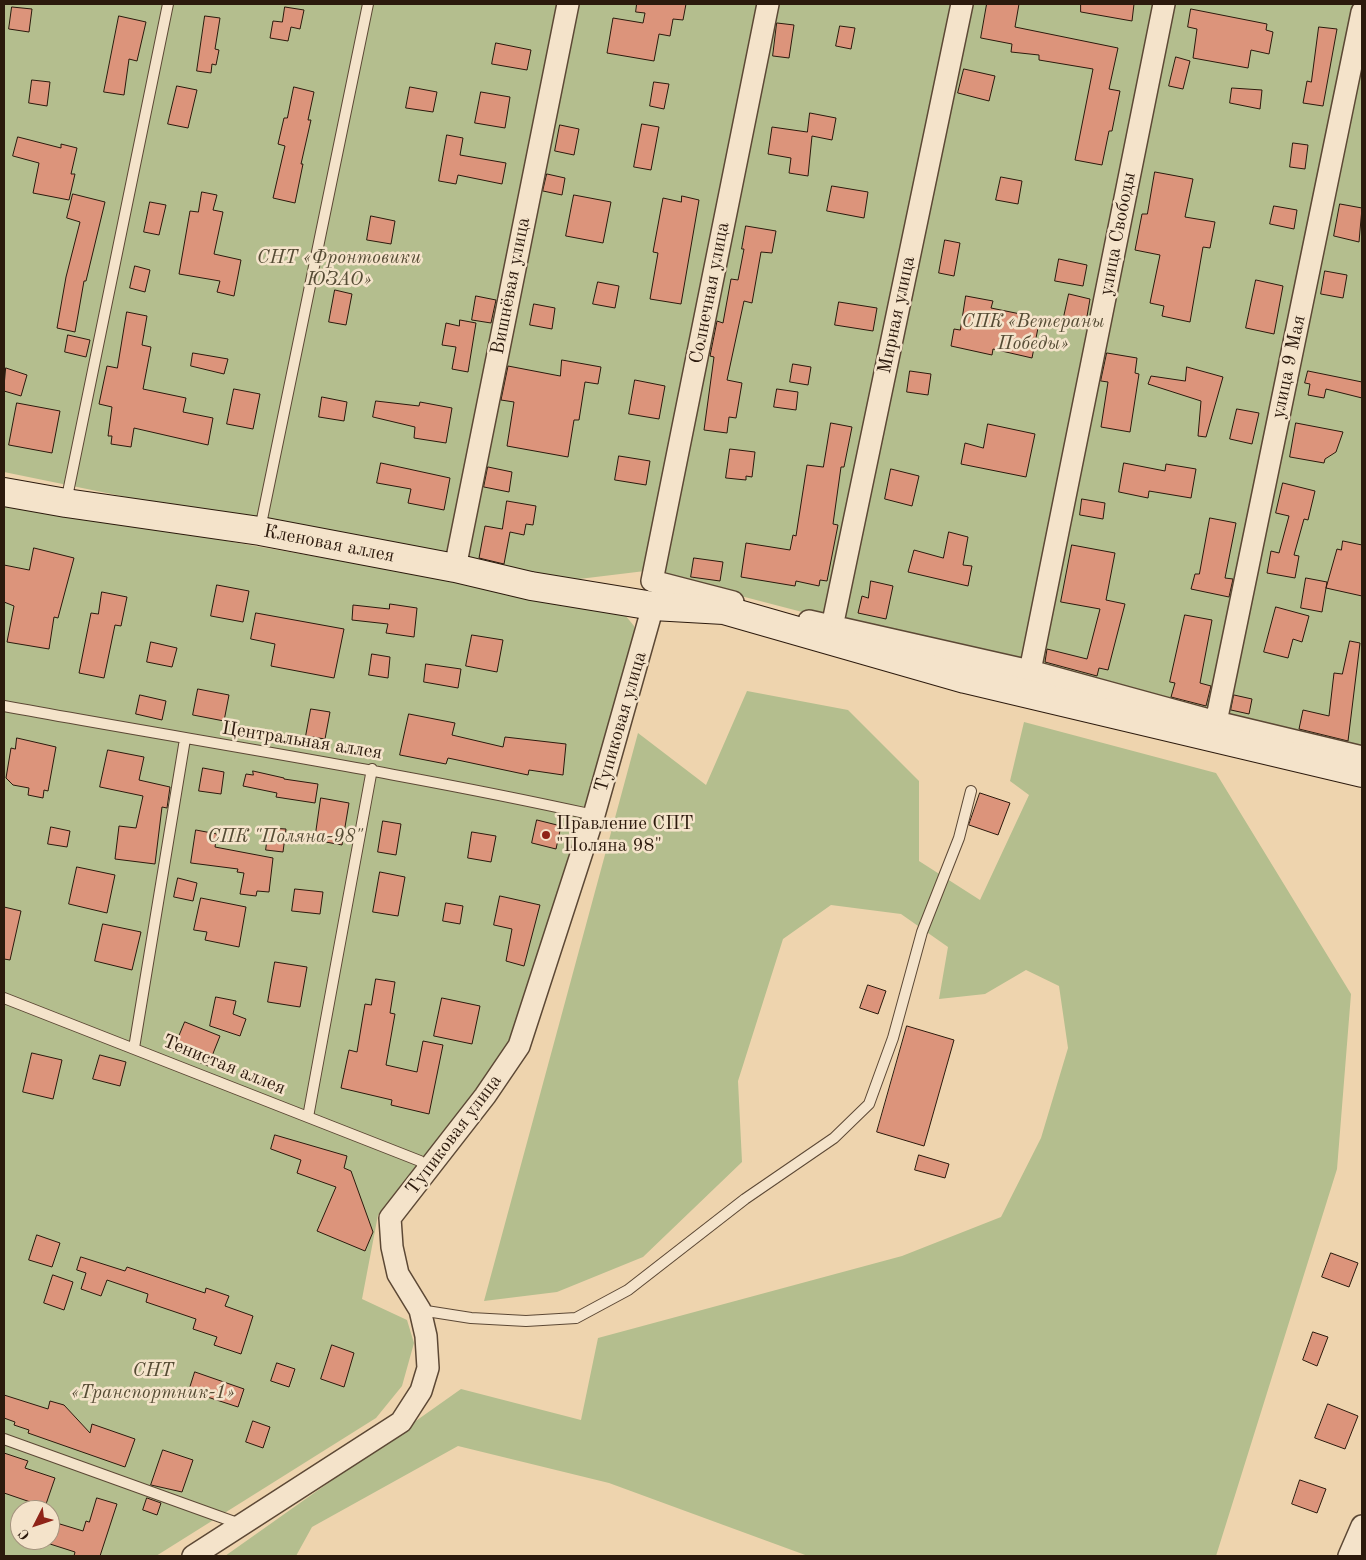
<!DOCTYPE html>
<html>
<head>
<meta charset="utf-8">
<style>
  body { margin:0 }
  #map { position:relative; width:1366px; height:1560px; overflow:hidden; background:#eed4ae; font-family:"Old Standard TT",serif }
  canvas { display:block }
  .frame { position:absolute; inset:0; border:5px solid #2c1a0d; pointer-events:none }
  .north { position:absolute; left:10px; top:1500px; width:50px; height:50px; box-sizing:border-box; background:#f4e3ca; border:1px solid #a4937e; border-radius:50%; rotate:229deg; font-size:14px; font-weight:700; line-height:20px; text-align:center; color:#2c1a0d }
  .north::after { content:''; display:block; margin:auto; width:18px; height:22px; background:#8f2418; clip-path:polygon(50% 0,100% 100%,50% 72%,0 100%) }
</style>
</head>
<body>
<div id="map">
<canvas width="1366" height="1560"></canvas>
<div class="frame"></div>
<div class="north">С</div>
</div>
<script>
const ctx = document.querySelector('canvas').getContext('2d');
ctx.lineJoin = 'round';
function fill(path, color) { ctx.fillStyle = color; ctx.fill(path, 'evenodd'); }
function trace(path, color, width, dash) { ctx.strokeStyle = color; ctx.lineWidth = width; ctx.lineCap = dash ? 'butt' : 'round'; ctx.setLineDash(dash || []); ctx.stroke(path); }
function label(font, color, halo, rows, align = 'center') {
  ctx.font = font + ' "Old Standard TT",serif'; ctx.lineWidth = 5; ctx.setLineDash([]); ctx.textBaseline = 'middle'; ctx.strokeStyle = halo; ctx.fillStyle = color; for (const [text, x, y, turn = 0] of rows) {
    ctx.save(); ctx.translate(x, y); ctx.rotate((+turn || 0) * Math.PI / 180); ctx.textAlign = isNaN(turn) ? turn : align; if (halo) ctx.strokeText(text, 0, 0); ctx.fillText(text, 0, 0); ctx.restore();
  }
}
const green = new Path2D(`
  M 4,4 L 1362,4 L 1362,758 L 645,571 L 546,583 L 4,472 Z
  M 4,502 L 621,610 L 634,626 L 636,638 L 523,1023 L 476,1103 L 420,1161 L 378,1215 L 362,1299 L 407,1320 L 414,1343 L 402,1386 L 376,1418 L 156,1556 L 4,1556 ZM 20,1510 L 50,1510 L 50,1540 L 20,1540 Z
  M 747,691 L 848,710 L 919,781 L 919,861 L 980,900 L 1029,795 L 1010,781 L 1024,722 L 1216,773 L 1351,994 L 1337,1169 L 1216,1556 L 808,1556 L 609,1483 L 458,1446 L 312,1527 L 296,1556 L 225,1556 L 461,1389 L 581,1420 L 598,1338 L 902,1256 L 1001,1217 L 1041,1138 L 1068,1048 L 1059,986 L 1026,970 L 985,994 L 939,999 L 948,947 L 901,914 L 831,905 L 783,939 L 738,1081 L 742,1162 L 643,1257 L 557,1292 L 484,1301 L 638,733 L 706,785 Z`);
const building = new Path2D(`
  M 637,4 L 686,4 L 683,20 L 673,19 L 670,36 L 659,34 L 654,61 L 607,53 L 613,18 L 643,23 L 645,13 L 636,12 Z
  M 987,4 L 1019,4 L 1015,27 L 1118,48 L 1109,89 L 1120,91 L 1112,131 L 1109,131 L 1102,165 L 1075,160 L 1093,69 L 1039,60 L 1039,55 L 1011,52 L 1012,44 L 981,38 Z
  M 1081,4 L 1134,4 L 1132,21 L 1081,12 Z
  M 12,7 L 32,9 L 29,32 L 9,29 Z
  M 285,7 L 304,10 L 300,29 L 291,27 L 288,41 L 270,38 L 273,21 L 282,22 Z
  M 1191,9 L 1267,24 L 1266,30 L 1273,32 L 1269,54 L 1251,50 L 1248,68 L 1193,58 L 1197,29 L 1188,27 Z
  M 119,16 L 146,22 L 137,61 L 129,59 L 124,95 L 104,92 Z
  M 205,16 L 220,18 L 215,49 L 219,50 L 216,65 L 212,64 L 211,73 L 197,71 Z
  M 777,23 L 794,25 L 789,58 L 773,56 Z
  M 840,26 L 855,28 L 851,49 L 836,46 Z
  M 1319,27 L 1337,29 L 1323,106 L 1303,103 L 1307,81 L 1311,82 Z
  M 496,43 L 531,50 L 527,70 L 492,64 Z
  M 1176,57 L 1190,61 L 1183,89 L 1169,86 Z
  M 964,69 L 995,76 L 989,101 L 958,93 Z
  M 32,80 L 50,82 L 47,106 L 29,103 Z
  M 654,82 L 669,84 L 664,109 L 650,106 Z
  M 177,86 L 197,90 L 188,128 L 168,124 Z
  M 294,87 L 314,92 L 308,120 L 311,120 L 301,164 L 303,164 L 295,203 L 273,198 L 285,146 L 278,144 L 284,118 L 287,118 Z
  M 410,87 L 437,92 L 433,112 L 406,108 Z
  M 1232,88 L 1262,90 L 1260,109 L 1230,103 Z
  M 481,92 L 510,97 L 505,128 L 475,123 Z
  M 810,113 L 836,118 L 832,140 L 812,136 L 808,176 L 789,173 L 791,158 L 768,154 L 772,127 L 807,132 Z
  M 642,124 L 659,127 L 651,170 L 634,167 Z
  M 560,125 L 579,129 L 574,155 L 555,151 Z
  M 447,135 L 463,138 L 460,155 L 506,163 L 502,184 L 458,175 L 456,184 L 439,181 Z
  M 18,137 L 61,148 L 61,144 L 77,148 L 71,174 L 75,174 L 69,200 L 33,193 L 39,163 L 13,156 Z
  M 1293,143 L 1308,145 L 1305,169 L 1290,167 Z
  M 1155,172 L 1193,179 L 1185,217 L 1215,222 L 1210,248 L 1203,247 L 1190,322 L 1162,316 L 1164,306 L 1150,303 L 1160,255 L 1135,250 L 1142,214 L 1147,214 Z
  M 547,174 L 565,178 L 562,195 L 543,191 Z
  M 1001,177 L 1022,181 L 1018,204 L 996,200 Z
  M 832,186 L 868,192 L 864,218 L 827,211 Z
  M 202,192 L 217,195 L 213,210 L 223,212 L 214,254 L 241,260 L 234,296 L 217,292 L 220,281 L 179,274 L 190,211 L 198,212 Z
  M 73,194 L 105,202 L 86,281 L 84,281 L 75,332 L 57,328 L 66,277 L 80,222 L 67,218 Z
  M 574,195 L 611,202 L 603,243 L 566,236 Z
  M 682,196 L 699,200 L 681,304 L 650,299 L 658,253 L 653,252 L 663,198 L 681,202 Z
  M 150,202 L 166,205 L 159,235 L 144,232 Z
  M 1340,204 L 1362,208 L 1359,242 L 1334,236 Z
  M 1274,206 L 1297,210 L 1294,229 L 1270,224 Z
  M 371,216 L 395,221 L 391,244 L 367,240 Z
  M 746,226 L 776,231 L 772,253 L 761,252 L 752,303 L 744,301 L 727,380 L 742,383 L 736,418 L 729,417 L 727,433 L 704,430 L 714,357 L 710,356 L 717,321 L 723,323 L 731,279 L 738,280 L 744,249 L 742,249 Z
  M 945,240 L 960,243 L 954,276 L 939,273 Z
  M 1059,259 L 1087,265 L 1083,286 L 1055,281 Z
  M 135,266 L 150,270 L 145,292 L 130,288 Z
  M 1325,271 L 1347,275 L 1343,298 L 1321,294 Z
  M 1256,280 L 1283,286 L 1274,334 L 1246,328 Z
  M 598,282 L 619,286 L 615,308 L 593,304 Z
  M 335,290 L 352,294 L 346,325 L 329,322 Z
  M 1069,294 L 1090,299 L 1085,328 L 1062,326 Z
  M 476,296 L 496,300 L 491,323 L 472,320 Z
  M 966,296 L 993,301 L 991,308 L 1040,318 L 1032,358 L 993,349 L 992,355 L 951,346 L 954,329 L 960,330 Z
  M 839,302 L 877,308 L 873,331 L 835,325 Z
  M 534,304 L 555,308 L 552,329 L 530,325 Z
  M 127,312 L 147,316 L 142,345 L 151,347 L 143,389 L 186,398 L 183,412 L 213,418 L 208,445 L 134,428 L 131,447 L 111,444 L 112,436 L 108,436 L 112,407 L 99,404 L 107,366 L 117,368 Z
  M 460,320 L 476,323 L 468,372 L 452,369 L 456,347 L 442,345 L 446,323 L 459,326 Z
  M 68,335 L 90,340 L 86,357 L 65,352 Z
  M 193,353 L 228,359 L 224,374 L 191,366 Z
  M 1107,353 L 1137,358 L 1135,373 L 1139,374 L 1130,432 L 1101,427 L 1108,382 L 1101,381 Z
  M 562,360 L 601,367 L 598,384 L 585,382 L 579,420 L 574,420 L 568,457 L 507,446 L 514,402 L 501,400 L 508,366 L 560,376 Z
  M 793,364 L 811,367 L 808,385 L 790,382 Z
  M 1187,367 L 1223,377 L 1206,437 L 1198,436 L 1201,401 L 1148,384 L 1151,376 L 1185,381 Z
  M 6,368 L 27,375 L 21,396 L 4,391 Z
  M 910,371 L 931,374 L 928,395 L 907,392 Z
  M 1308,371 L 1362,382 L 1362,398 L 1326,389 L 1324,398 L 1308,395 L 1310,384 L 1305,383 Z
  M 635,380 L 665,386 L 659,419 L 629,414 Z
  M 234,389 L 260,394 L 253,429 L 227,424 Z
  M 777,389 L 798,392 L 796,410 L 774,407 Z
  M 322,397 L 347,402 L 344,421 L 319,417 Z
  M 376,401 L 419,406 L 420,402 L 452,408 L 446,443 L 414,438 L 415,427 L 373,417 Z
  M 17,403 L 60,411 L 52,453 L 9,445 Z
  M 1237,409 L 1259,413 L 1252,444 L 1230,439 Z
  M 831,423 L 852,427 L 844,467 L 841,467 L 833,524 L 838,525 L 827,581 L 820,580 L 819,586 L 796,581 L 795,586 L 741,577 L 746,543 L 790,550 L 793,535 L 796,536 L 807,465 L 823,467 Z
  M 1296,423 L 1343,432 L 1336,452 L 1325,459 L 1324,463 L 1290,457 Z
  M 988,424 L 1035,434 L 1026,477 L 961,464 L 965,443 L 983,448 Z
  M 730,449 L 755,452 L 752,477 L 746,476 L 746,480 L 726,478 Z
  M 619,456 L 650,461 L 646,485 L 615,480 Z
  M 381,463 L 450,478 L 444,510 L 408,503 L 411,489 L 377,483 Z
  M 1124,463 L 1165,471 L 1166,464 L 1196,469 L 1191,498 L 1149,491 L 1148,498 L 1119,492 Z
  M 488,467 L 512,472 L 509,492 L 484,487 Z
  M 891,469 L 919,476 L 912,506 L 885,499 Z
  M 1283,483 L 1315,491 L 1308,520 L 1304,519 L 1294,555 L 1299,556 L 1295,578 L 1267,573 L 1271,551 L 1279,553 L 1289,516 L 1276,513 Z
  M 1082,499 L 1105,503 L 1103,519 L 1080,515 Z
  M 507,501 L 536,506 L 533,525 L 526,524 L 524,535 L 510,532 L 504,564 L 479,558 L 485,526 L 502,529 Z
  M 1210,518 L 1236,523 L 1225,578 L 1233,579 L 1229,597 L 1191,589 L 1195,574 L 1199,574 Z
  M 949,532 L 968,537 L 963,565 L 972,566 L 968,586 L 908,572 L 914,550 L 943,558 Z
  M 1343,541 L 1362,545 L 1362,596 L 1326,588 L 1337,549 L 1341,550 Z
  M 1072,545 L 1115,553 L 1106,600 L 1125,604 L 1108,670 L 1099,668 L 1097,676 L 1045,662 L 1047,649 L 1087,659 L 1100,609 L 1061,602 Z
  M 34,548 L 74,558 L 58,618 L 54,617 L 49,649 L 7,642 L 14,606 L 4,602 L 4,565 L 29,570 Z
  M 694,558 L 723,562 L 720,581 L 691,577 Z
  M 1306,578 L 1327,582 L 1322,612 L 1301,608 Z
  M 871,581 L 893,586 L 886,619 L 858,613 L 862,596 L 868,598 Z
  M 217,585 L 249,591 L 243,622 L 211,616 Z
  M 102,592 L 127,597 L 121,626 L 115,625 L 104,678 L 79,673 L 91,613 L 98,614 Z
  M 390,604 L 417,608 L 414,637 L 386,633 L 388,624 L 352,620 L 353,605 L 389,609 Z
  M 1276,607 L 1309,616 L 1302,642 L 1293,639 L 1288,658 L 1264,652 Z
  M 256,613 L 344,629 L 334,678 L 271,666 L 275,644 L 251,639 Z
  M 1185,615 L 1212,620 L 1200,683 L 1211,686 L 1206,706 L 1171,697 L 1175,683 L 1170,682 Z
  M 472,635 L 503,640 L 497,672 L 466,666 Z
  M 1350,641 L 1360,643 L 1348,741 L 1299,729 L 1303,710 L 1329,716 L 1334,673 L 1342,674 Z
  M 151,642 L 177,648 L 172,667 L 147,662 Z
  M 372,654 L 390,657 L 388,678 L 369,675 Z
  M 426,664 L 461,669 L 458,688 L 424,682 Z
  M 198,689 L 229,695 L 224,721 L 193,715 Z
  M 140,695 L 166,701 L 162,720 L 136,714 Z
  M 1234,695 L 1252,699 L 1249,714 L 1231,710 Z
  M 311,709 L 330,712 L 325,739 L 306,736 Z
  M 409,714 L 455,723 L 452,735 L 503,747 L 505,737 L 566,744 L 563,775 L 529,770 L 528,775 L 448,758 L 446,764 L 400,755 Z
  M 17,738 L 56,747 L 48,791 L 44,790 L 43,798 L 28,795 L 29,788 L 13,785 L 6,778 L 11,748 L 15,749 Z
  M 108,750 L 144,757 L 139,780 L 170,787 L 167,808 L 162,807 L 155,864 L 115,859 L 119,826 L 136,828 L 143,796 L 100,787 Z
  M 203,768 L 224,772 L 221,794 L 199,791 Z
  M 253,771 L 284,778 L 284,779 L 318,784 L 315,803 L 276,797 L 277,793 L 243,786 L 246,774 L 253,775 Z
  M 980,793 L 1010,803 L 998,835 L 969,825 Z
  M 321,798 L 349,803 L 342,845 L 315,840 Z
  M 537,820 L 561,826 L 556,849 L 532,843 Z
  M 383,821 L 401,824 L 396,855 L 378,852 Z
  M 51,827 L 70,831 L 67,847 L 48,844 Z
  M 269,828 L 286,829 L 283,852 L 266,850 Z
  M 196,830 L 217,834 L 215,847 L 273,858 L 269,892 L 257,891 L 256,896 L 240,894 L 244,873 L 237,872 L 238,869 L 191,863 Z
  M 472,832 L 496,836 L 491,862 L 468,858 Z
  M 77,867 L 115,875 L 107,913 L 69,904 Z
  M 380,872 L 405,877 L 398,916 L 373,912 Z
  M 178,878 L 197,883 L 193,901 L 174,897 Z
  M 295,889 L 323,892 L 320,914 L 292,911 Z
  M 500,896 L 540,905 L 524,966 L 506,961 L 512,929 L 494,925 Z
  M 201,898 L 246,907 L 239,947 L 205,940 L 207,932 L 194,930 Z
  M 446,903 L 463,906 L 460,924 L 443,921 Z
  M 4,907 L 21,911 L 10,960 L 4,959 Z
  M 103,924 L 141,932 L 132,970 L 95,961 Z
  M 275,962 L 307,967 L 300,1007 L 268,1002 Z
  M 376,979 L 395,982 L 390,1013 L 395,1014 L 386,1065 L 417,1072 L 423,1041 L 443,1045 L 429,1114 L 391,1105 L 392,1100 L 341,1088 L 349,1050 L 357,1052 L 365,1004 L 371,1005 Z
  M 868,985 L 886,991 L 878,1014 L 860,1008 Z
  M 216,997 L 236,1001 L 233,1014 L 246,1019 L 240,1036 L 210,1026 Z
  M 442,998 L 480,1006 L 472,1044 L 434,1036 Z
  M 185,1022 L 220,1036 L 208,1066 L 173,1051 Z
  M 907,1026 L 954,1040 L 924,1146 L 877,1132 Z
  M 32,1053 L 62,1060 L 53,1099 L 23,1092 Z
  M 100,1055 L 126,1062 L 120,1086 L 93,1079 Z
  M 275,1135 L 347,1156 L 344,1168 L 351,1171 L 373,1232 L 365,1251 L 317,1231 L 336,1187 L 297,1173 L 301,1160 L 271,1149 Z
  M 919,1155 L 949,1164 L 945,1178 L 915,1170 Z
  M 37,1235 L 60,1243 L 52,1267 L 29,1260 Z
  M 1331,1253 L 1358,1263 L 1349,1287 L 1322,1277 Z
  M 81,1257 L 125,1271 L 127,1267 L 205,1293 L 206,1288 L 229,1296 L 225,1306 L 253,1316 L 241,1354 L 214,1345 L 217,1337 L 193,1329 L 196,1319 L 146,1302 L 148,1294 L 107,1280 L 101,1296 L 81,1289 L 86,1273 L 77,1270 Z
  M 53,1275 L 73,1282 L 64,1310 L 44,1303 Z
  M 1313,1332 L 1328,1337 L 1317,1366 L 1303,1360 Z
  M 332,1345 L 354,1353 L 344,1387 L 321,1379 Z
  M 277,1363 L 295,1369 L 289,1387 L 271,1381 Z
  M 195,1372 L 244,1389 L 238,1407 L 189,1391 Z
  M 4,1395 L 48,1409 L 50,1401 L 64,1405 L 90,1433 L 92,1424 L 135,1439 L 125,1467 L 28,1433 L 29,1430 L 14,1425 L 15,1422 L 4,1418 Z
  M 1328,1404 L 1358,1416 L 1345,1449 L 1315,1438 Z
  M 253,1421 L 270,1427 L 263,1448 L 246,1442 Z
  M 163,1450 L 193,1460 L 182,1492 L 151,1485 Z
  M 4,1453 L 28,1461 L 25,1468 L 55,1478 L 45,1507 L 4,1493 Z
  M 1300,1480 L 1326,1489 L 1317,1513 L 1292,1504 Z
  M 97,1498 L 117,1504 L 100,1556 L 74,1556 L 75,1552 L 50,1544 L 50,1521 L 83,1531 L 86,1521 L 89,1522 Z
  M 147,1498 L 161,1503 L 157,1515 L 143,1510 Z`);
const lane = new Path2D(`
  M 66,502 L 168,4
  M 260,529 L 368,4
  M 4,706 C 201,742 399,772 594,815
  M 4,998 L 420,1161 L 426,1171
  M 134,1048 L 185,739
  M 308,1117 L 372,769
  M 420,1310 L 471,1318 L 526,1321 L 576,1318 L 628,1290 L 745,1199 L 834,1138 L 869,1104 L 893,1038 L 922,932 L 959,838 L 971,791
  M 4,1439 L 240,1524`);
const street = new Path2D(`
  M 455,568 L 568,4
  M 733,602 L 652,581 L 768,4
  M 809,621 L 1030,671 L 1216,722 L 1362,757
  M 832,627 L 962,4
  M 1030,671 L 1164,4
  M 1216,722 L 1362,12
  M 193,1556 L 401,1422 L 421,1391 L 428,1368 L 426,1336 L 420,1310 L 398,1274 L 392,1247 L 390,1218 L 485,1096 L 519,1046 L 594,815 L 653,606
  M 1349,1556 L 1362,1526`);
const secondary = new Path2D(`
  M 4,492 L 66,503 L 260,531 L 455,568 L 531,586 L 653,606 L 724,610 L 965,679 L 1362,773`);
const markers = [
  [546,835,5,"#8f2418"]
];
const streetNames = [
  ["улица Свободы",1118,234,-79],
  ["Вишнёвая улица",511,286,-79],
  ["Солнечная улица",710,293,-79],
  ["Мирная улица",897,315,-78],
  ["улица 9 Мая",1289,367,-78],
  ["Кленовая аллея",329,544,11],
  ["Тупиковая улица",621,722,-74],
  ["Центральная аллея",302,741,9],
  ["Тенистая аллея",224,1065,22],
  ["Тупиковая улица",454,1135,-53]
];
const parkNames = [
  ["СНТ «Фронтовики",339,258],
  ["ЮЗАО»",339,280],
  ["СПК «Ветераны",1033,322],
  ["Победы»",1033,344],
  ["СПК \"Поляна-98\"",285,837],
  ["СНТ",153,1371],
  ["«Транспортник-1»",153,1393]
];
const poiNames = [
  ["Правление СПТ",556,824],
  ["\"Поляна 98\"",556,846]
];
fill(green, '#b4be8e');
fill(building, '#dc947b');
trace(building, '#2c1a0d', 1);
trace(lane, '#5c4835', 12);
trace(street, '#5c4835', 24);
trace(secondary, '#2c1a0d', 30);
trace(lane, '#f4e3ca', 10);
trace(street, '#f4e3ca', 21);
trace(secondary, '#f4e3ca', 28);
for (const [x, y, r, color] of markers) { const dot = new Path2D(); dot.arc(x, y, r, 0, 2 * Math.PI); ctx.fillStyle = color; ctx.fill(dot); trace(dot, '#f4e3ca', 2); }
label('19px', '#2c1a0d', '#f4e3ca', streetNames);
label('italic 19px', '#554b34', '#f4e3ca', parkNames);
label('19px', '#2c1a0d', '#f4e3ca', poiNames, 'left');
</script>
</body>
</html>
